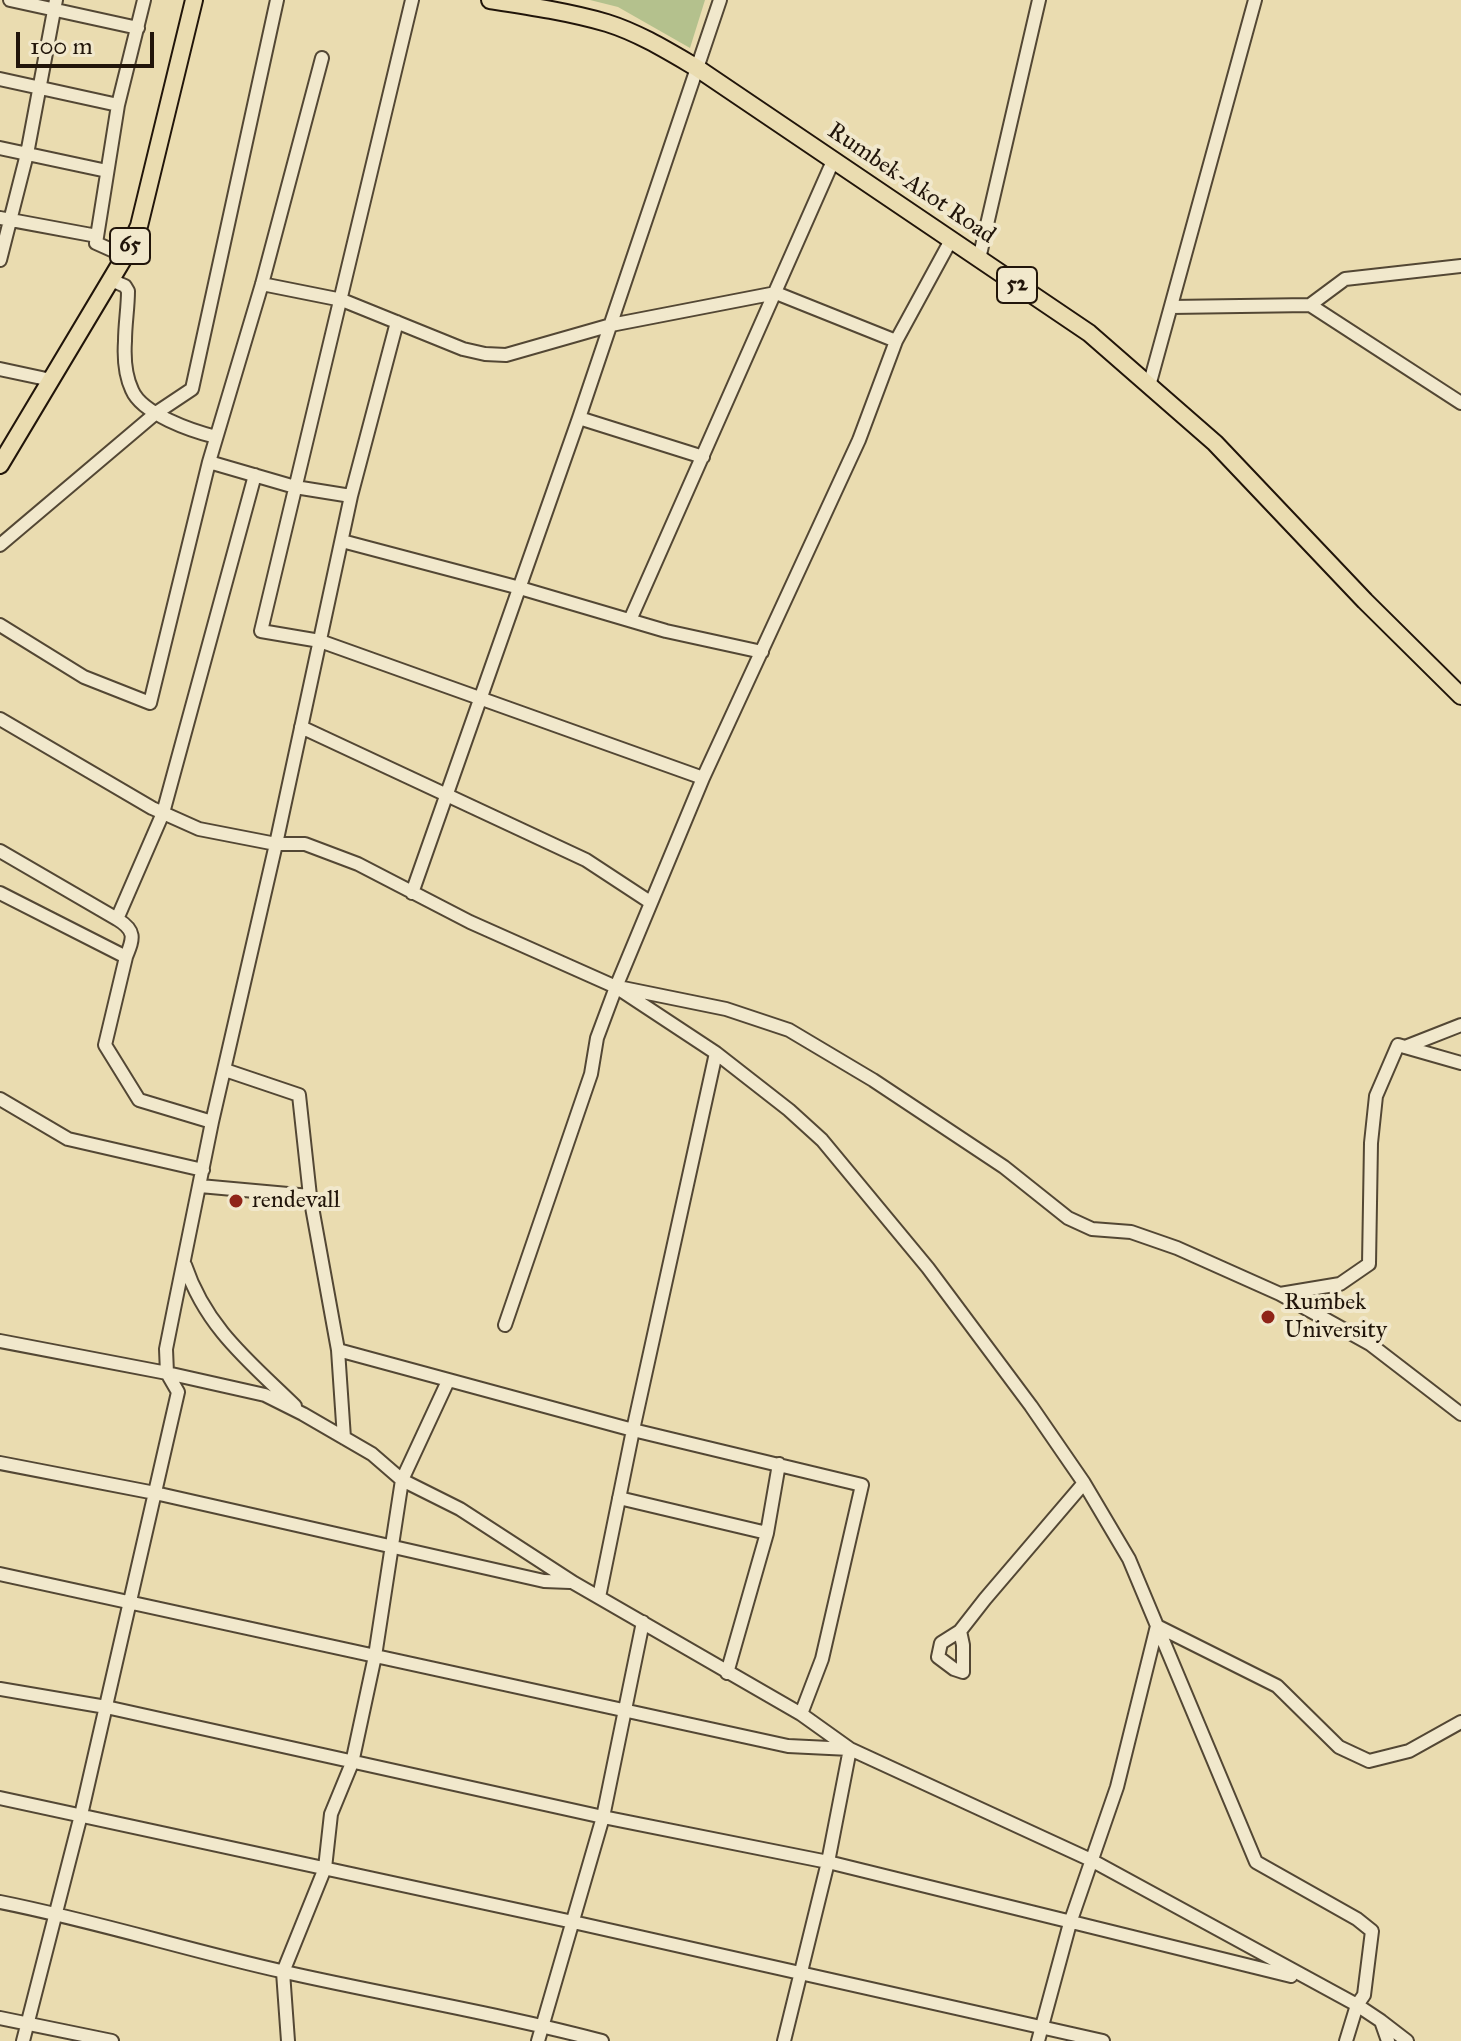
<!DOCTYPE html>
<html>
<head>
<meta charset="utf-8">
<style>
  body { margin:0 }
  #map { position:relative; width:1461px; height:2041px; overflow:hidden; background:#eadcb0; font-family:"IM FELL Great Primer",serif }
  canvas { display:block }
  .scale { position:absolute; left:16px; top:32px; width:138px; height:36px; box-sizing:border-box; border:4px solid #21150a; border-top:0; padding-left:10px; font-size:24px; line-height:28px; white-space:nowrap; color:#21150a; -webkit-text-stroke:6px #f1e8cc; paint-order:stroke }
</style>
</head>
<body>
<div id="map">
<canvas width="1461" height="2041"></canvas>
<div class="scale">100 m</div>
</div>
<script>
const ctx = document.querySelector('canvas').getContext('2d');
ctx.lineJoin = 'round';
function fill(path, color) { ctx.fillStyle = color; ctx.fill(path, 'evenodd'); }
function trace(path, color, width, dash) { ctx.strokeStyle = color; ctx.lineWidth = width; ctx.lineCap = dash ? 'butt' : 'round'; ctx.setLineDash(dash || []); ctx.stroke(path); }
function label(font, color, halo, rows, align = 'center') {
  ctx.font = font + ' "IM FELL Great Primer",serif'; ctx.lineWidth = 8; ctx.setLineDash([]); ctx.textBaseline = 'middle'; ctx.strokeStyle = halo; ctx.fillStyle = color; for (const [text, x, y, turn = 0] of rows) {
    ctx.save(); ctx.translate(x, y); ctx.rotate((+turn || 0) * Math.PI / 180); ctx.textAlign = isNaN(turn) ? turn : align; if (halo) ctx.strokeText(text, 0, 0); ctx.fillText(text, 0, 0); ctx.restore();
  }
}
const green = new Path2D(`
  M 590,0 L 705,0 L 690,48 L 618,7 Z`);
const minor = new Path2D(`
  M 10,0 L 138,28
  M 412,0 L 261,631 L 320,641 L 703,778
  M 0,79 L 118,105
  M 0,148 L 107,171
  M 0,218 L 97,236
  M 125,256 L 96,243 L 118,105 L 144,0
  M 979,259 L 1039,0
  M 0,260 L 27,154 L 56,0
  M 111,280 L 125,286 L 128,291 C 128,308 125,324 125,341 C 124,356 125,375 132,390 C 142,414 192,431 216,437
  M 262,284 L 342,300 L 463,349 L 485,354 L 506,355 L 611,325 L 776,293 L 896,341
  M 1310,305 L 1345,279 L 1461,266
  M 1171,307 L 1310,305 L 1461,403
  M 0,369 L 51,380
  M 1149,386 L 1255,0
  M 579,418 L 703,457
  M 209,462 L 295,487 L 351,496
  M 342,541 L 520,588 L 666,631 L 762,652
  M 0,545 L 156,413 L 192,389 L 277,0
  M 630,620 L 833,161
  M 0,625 L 84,677 L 150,703 L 209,462 L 262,284 L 322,58
  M 0,719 L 152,808 L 199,829 L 276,844 L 305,844 L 358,864 L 470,922 L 616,987 L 716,1053 L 789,1110 L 822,1140 L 928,1268 L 1031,1406 L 1084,1483 L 1129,1559 L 1256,1862 L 1357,1919 L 1372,1931 L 1364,1995 L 1357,2005 L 1346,2041
  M 301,727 L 586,860 L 650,902
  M 0,851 L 117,919 L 163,813 L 255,475
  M 0,893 L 126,957 L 105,1045 L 139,1100 L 212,1122
  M 412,893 L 579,418 L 720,0
  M 117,919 C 137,931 133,939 126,957
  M 623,988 L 726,1009 L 789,1030 L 873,1080 L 1004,1167 L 1068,1218 L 1092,1229 L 1131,1232 L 1177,1248 L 1280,1294 L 1370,1344 L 1461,1414
  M 1405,1047 L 1461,1025
  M 225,1070 L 299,1095 L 310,1196 L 338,1350 L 344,1438
  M 0,1099 L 68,1139 L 203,1170
  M 200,1186 L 310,1196
  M 185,1265 C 206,1328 250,1362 295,1406
  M 1280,1294 L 1340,1284 L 1369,1264 L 1371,1143 L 1376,1096 L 1398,1045 L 1461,1063
  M 505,1325 L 591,1074 L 597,1038 L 616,987 L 703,778 L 859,440 L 896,341 L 951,240
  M 0,1341 L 167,1373 L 265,1395 L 303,1414 L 372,1454 L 402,1480 L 460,1509 L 574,1583 L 801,1714 L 850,1749 L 1091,1860 L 1357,2005 L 1381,2021 L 1388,2041
  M 338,1350 L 633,1430 L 862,1485 L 822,1659 L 801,1714
  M 0,1463 L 155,1493 L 544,1581 L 570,1582
  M 619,1498 L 767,1533
  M 0,1574 L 788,1746 L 850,1749 L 828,1862 L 784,2041
  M 599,1597 L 633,1430 L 716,1053
  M 960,1631 L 941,1643 L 938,1657 L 954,1669 L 963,1672 L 963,1645 L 960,1631 L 985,1599 L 1084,1483
  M 727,1673 L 767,1533 L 779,1464
  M 0,1689 L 106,1707 L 603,1817 L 828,1862 L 1291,1976
  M 0,1798 L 573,1922 L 1103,2041
  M 0,1902 C 96,1921 190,1951 285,1972 C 391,1996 497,2013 602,2041
  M 0,2018 L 112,2041
  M 1381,2021 L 1407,2041
  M 23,2041 L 81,1815 L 178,1392 L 167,1373 L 166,1349 L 174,1309 L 212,1122 L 276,844 L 351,496 L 397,322
  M 288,2041 L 283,1972 L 325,1868 L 331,1814 L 352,1763 L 375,1656 L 402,1480 L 448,1381
  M 538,2041 L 603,1817 L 643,1622
  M 1038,2041 L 1070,1923 L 1117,1787 L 1157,1626 L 1277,1686 L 1339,1747 L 1369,1761 L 1409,1751 L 1461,1722`);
const major = new Path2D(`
  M 490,0 C 529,6 569,12 607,23 C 639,33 668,51 697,68 L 1089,333 L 1215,443 L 1365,601 L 1461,696
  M 0,465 L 125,256 L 139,226 L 194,0`);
const markers = [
  [236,1201,8,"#8f2418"],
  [1268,1317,8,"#8f2418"]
];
const shields = [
  [130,246,40],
  [1017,285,40]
];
const shieldNames = [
  ["65",130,246],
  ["52",1017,285]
];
const streetNames = [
  ["Rumbek-Akot Road",911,184,34]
];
const poiNames = [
  ["rendevall",252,1201],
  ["Rumbek",1284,1303],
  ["University",1284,1331]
];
fill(green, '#b4c18d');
trace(minor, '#534734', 16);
trace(major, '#21150a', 20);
trace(minor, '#f1e8cc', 12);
trace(major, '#eadcb0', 16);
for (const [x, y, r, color] of markers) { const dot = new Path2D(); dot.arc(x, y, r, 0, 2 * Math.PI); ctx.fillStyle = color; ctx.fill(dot); trace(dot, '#f1e8cc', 3); }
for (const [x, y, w] of shields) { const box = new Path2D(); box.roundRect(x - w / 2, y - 18, w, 36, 6); ctx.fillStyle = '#f1e8cc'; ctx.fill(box); trace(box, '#21150a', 2); }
label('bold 22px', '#21150a', null, shieldNames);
label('24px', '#21150a', '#f1e8cc', streetNames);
label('24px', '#21150a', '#f1e8cc', poiNames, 'left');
</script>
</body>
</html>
